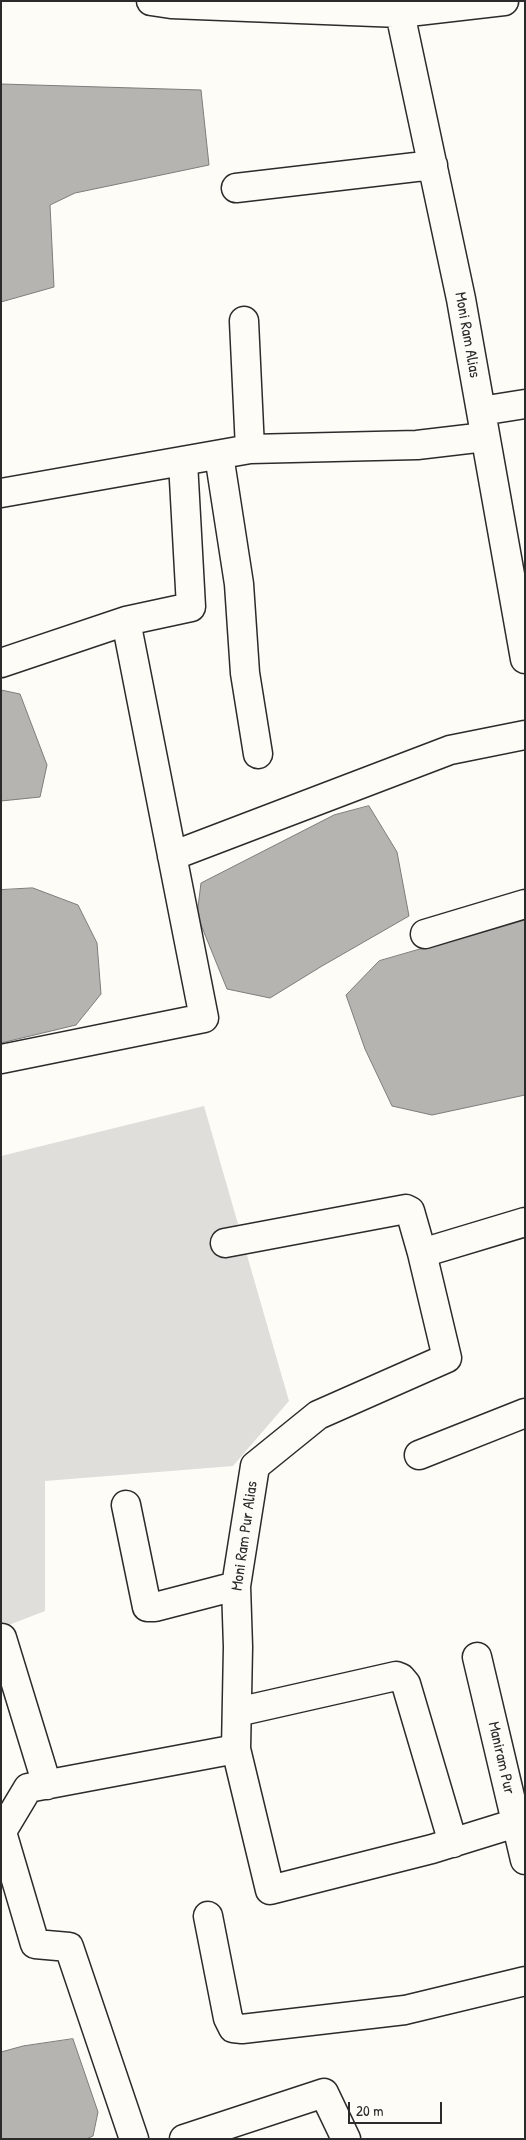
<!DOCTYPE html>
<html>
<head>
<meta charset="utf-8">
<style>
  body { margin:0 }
  #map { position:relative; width:526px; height:2140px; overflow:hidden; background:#fdfcf7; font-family:"Patrick Hand",sans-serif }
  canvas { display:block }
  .frame { position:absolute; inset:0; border:2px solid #2b2b2b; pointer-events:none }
  .scale { position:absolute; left:348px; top:2102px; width:94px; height:22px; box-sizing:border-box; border:2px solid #2b2b2b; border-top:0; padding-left:6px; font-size:15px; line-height:18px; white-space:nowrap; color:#2b2b2b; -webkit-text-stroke:4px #fdfcf7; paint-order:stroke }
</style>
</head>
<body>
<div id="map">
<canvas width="526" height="2140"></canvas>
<div class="frame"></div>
<div class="scale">20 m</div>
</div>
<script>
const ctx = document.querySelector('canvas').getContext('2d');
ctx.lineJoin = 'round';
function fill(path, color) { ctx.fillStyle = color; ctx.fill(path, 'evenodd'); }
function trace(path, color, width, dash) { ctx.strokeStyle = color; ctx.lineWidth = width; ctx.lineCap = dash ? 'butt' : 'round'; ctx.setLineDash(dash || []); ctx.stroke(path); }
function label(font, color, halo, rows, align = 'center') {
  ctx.font = font + ' "Patrick Hand",sans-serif'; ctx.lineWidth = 5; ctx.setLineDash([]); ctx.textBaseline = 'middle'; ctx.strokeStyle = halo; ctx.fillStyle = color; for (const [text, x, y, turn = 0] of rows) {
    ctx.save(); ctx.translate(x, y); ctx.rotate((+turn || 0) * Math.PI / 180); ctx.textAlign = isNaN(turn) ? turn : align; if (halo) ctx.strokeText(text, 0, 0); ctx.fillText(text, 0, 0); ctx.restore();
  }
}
const green = new Path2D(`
  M 204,1106 L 289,1401 L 233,1466 L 45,1481 L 45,1611 L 1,1628 L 1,1156 Z`);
const water = new Path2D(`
  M 1,84 L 201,90 L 209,165 L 75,193 L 50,205 L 54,287 L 1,302 Z
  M 1,690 L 20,694 L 47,765 L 40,797 L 1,801 Z
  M 369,806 L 397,852 L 409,916 L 322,966 L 270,998 L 227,989 L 197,915 L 201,883 L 334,815 Z
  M 33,888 L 78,905 L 97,943 L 101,994 L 76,1025 L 1,1043 L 1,890 Z
  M 525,919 L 525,1095 L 432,1115 L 392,1106 L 365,1049 L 346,995 L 379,961 Z
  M 73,2039 L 98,2112 L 93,2136 L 86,2139 L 1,2139 L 1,2052 L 23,2046 Z`);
const street = new Path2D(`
  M 151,1 L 171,4 L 400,13 L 504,1
  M 400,13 L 461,299 L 525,659
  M 236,188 L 433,165
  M 244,321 L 250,449
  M 481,411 L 525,404
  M 219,455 L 239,584 L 245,673 L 258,754
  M 1,493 L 250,449 L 417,445 L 485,437
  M 1,663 L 126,621 L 191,607 L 183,462
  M 172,856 L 450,750 L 525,735
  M 425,934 L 525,904
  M 1,1059 L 204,1018 L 126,621
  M 225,1243 L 406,1209 L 410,1211 L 422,1253
  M 419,1455 L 525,1413
  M 126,1505 L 147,1607 L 155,1607 L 236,1586
  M 2,1638 L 47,1785
  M 477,1657 L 525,1860
  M 237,1712 L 396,1676 L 401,1678 L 406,1684 L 453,1843
  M 236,1749 L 270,1890 L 432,1849 L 516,1823
  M 1,1829 L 35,1944 L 69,1947 L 134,2139
  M 1,1833 L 28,1788 L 236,1749 L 238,1647 L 236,1586 L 255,1466 L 318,1415 L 447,1358 L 422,1253 L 525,1222
  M 208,1916 L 228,2018 L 233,2028 L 242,2029 L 405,2010 L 525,1981
  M 184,2139 L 324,2093 L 346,2139`);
const streetNames = [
  ["Moni Ram Alias",467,335,80],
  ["Moni Ram Pur Alias",245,1536,-82],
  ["Maniram Pur",501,1758,77]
];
fill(green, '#dfdeda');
fill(water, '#b5b4b1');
trace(water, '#7e7d7b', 1);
trace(street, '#2b2b2b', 31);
trace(street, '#fdfcf7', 28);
label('16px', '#2b2b2b', '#fdfcf7', streetNames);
</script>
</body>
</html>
